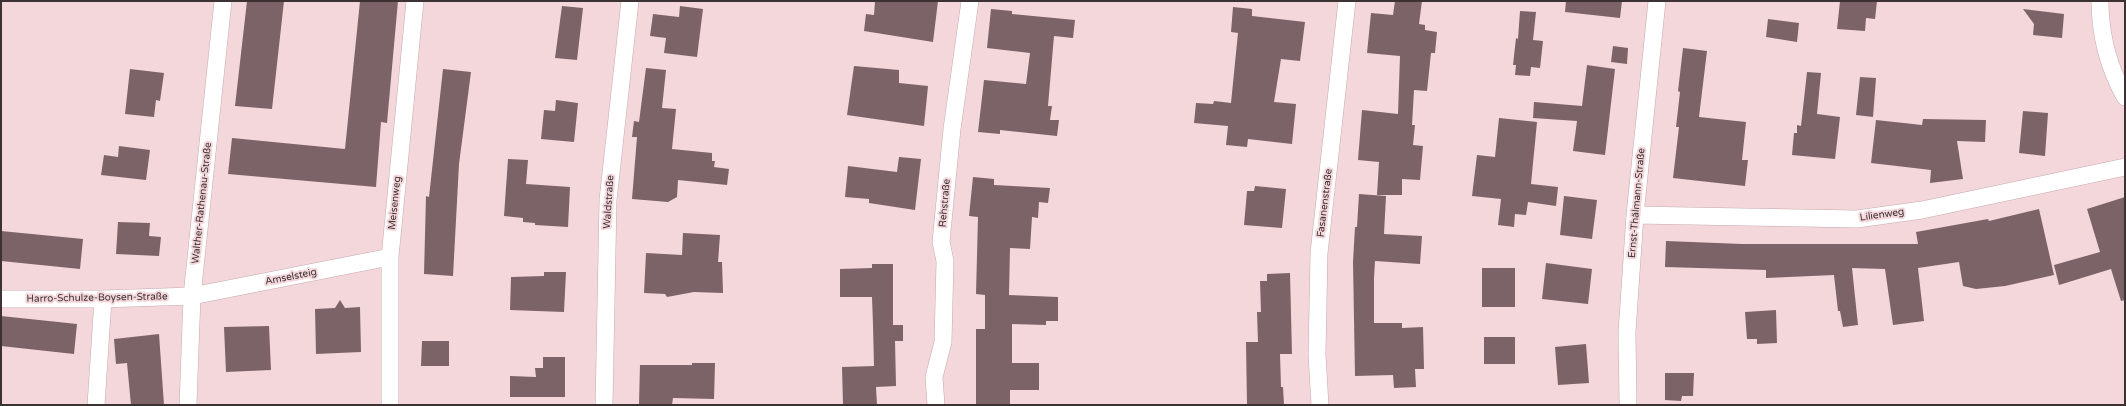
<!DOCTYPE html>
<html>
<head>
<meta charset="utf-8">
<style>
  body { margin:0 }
  #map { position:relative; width:2126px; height:406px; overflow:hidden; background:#f4d7db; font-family:"Varela Round",sans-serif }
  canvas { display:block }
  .frame { position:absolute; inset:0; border:2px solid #3c3133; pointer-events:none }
</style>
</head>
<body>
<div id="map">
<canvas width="2126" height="406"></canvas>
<div class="frame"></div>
</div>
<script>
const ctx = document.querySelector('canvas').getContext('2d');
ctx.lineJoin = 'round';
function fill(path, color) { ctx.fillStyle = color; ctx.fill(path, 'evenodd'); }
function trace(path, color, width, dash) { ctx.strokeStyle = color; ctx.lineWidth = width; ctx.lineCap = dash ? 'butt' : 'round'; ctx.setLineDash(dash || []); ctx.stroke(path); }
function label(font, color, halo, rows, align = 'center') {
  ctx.font = font + ' "Varela Round",sans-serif'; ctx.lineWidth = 4; ctx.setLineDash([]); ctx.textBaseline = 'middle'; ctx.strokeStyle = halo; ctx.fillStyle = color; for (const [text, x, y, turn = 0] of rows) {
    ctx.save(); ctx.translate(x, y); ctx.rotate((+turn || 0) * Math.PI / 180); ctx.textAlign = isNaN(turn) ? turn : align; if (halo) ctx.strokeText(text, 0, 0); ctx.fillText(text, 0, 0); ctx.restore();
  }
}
const building = new Path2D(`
  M 247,1 L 284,1 L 272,109 L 235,106 Z
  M 360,1 L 398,1 L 387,123 L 381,122 L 376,187 L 228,174 L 232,138 L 345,149 Z
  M 875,1 L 938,1 L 933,42 L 864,31 L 866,14 L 874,15 Z
  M 1395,1 L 1422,1 L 1419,24 L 1425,25 L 1425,30 L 1437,32 L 1435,53 L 1431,53 L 1427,91 L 1414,90 L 1412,125 L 1415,125 L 1413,145 L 1423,146 L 1420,180 L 1402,179 L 1402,195 L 1377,195 L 1379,162 L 1358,160 L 1362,110 L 1398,114 L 1400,56 L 1367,53 L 1371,13 L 1393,15 Z
  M 1566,1 L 1622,1 L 1620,18 L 1565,12 Z
  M 1840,1 L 1877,1 L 1875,19 L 1866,18 L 1865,31 L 1837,29 Z
  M 562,6 L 583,8 L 577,60 L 555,58 Z
  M 680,6 L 703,9 L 697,57 L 664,53 L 666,38 L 650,36 L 653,14 L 679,17 Z
  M 1233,7 L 1252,9 L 1252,16 L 1305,22 L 1300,61 L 1281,59 L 1274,102 L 1296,104 L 1292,144 L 1248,139 L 1247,147 L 1226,145 L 1228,126 L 1194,123 L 1196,103 L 1213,104 L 1214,101 L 1231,103 L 1238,33 L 1231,32 Z
  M 991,9 L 1012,11 L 1012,14 L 1075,20 L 1073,38 L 1054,36 L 1048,106 L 1052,106 L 1050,120 L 1059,120 L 1057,136 L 1000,130 L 1000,134 L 978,132 L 984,80 L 1026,84 L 1030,53 L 987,48 Z
  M 2023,9 L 2064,14 L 2062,38 L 2033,35 L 2034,24 Z
  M 1520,11 L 1536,12 L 1533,40 L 1543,41 L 1540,68 L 1531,67 L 1530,76 L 1515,75 L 1516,65 L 1513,65 L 1516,38 L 1518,39 Z
  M 1768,19 L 1799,23 L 1797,42 L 1766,37 Z
  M 1613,46 L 1628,48 L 1627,64 L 1611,62 Z
  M 1683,48 L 1707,51 L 1699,117 L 1746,122 L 1742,160 L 1748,160 L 1745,186 L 1673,178 L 1679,127 L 1676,127 L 1680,92 L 1678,91 Z
  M 1587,65 L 1615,69 L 1605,155 L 1573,151 L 1577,121 L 1533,118 L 1534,102 L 1582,106 Z
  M 854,66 L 899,70 L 899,83 L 928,86 L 924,126 L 847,115 Z
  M 646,68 L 666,70 L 662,108 L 676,109 L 672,149 L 712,153 L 712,161 L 715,161 L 714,167 L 729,169 L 727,185 L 678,180 L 677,197 L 668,202 L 632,199 L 637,137 L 632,137 L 634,121 L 639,122 Z
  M 130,69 L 164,73 L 160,101 L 156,100 L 154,117 L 125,114 Z
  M 443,69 L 471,72 L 459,164 L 453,276 L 424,274 L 426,196 L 429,197 Z
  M 1807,72 L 1821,73 L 1817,114 L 1840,117 L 1835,159 L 1792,155 L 1794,133 L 1797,133 L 1797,125 L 1801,126 Z
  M 1860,77 L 1876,78 L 1873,117 L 1856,115 Z
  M 556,100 L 578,103 L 574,142 L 541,139 L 544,110 L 555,111 Z
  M 2023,111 L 2048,113 L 2045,156 L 2019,153 Z
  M 1499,118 L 1537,122 L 1531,184 L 1558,187 L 1556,206 L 1528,202 L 1526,215 L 1515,214 L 1514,227 L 1498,225 L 1501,199 L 1472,196 L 1477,155 L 1495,157 Z
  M 1923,119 L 1986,120 L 1985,142 L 1957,141 L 1963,179 L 1930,183 L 1931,170 L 1871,163 L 1876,120 L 1922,125 Z
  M 119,146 L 150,150 L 146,180 L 101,175 L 104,155 L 118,157 Z
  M 899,157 L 921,159 L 915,210 L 869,203 L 869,199 L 845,197 L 848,166 L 897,172 Z
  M 508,159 L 528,160 L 526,184 L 570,187 L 568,227 L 535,225 L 535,223 L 523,222 L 523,218 L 504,216 Z
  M 973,177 L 994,179 L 994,185 L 1050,188 L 1048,203 L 1039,202 L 1038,218 L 1032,217 L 1030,249 L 1010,248 L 1009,295 L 1058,297 L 1058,321 L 1046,321 L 1046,325 L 1012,324 L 1012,363 L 1039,363 L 1039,390 L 1010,390 L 1010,405 L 976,405 L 976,329 L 985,329 L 985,295 L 976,294 L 978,217 L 969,216 Z
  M 1255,186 L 1286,189 L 1282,228 L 1244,225 L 1247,191 L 1254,191 Z
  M 1359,194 L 1386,196 L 1384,234 L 1422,236 L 1420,264 L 1375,261 L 1374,278 L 1374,323 L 1402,323 L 1402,328 L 1423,327 L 1424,369 L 1415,369 L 1416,387 L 1394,388 L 1393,375 L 1355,376 L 1353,262 L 1355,227 L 1357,227 Z
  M 1564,196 L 1597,200 L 1592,239 L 1560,235 Z
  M 2125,197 L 2125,300 L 2121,301 L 2111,269 L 2059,285 L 2054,265 L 2100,252 L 2087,209 Z
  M 2039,209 L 2054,275 L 2005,286 L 1976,289 L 1963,286 L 1959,262 L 1918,268 L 1924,321 L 1893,325 L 1885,269 L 1852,268 L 1858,325 L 1843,327 L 1840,311 L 1838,311 L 1834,275 L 1766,278 L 1766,270 L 1665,267 L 1666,241 L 1742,244 L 1918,244 L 1916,232 L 1988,219 L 1989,221 Z
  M 118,222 L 150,223 L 149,236 L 161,237 L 159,256 L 116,254 Z
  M 1,231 L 83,239 L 80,269 L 1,261 Z
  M 683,233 L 720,235 L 718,262 L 722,262 L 723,293 L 694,292 L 667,297 L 665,294 L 644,293 L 646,253 L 682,255 Z
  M 1546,263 L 1592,269 L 1588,304 L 1542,299 Z
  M 872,264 L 893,264 L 893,325 L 903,325 L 903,341 L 895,341 L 896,386 L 876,387 L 877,405 L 843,405 L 842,367 L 874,366 L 873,325 L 872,297 L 840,297 L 840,269 L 872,268 Z
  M 1482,268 L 1515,268 L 1515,307 L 1482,307 Z
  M 544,272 L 566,272 L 564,312 L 510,310 L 511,277 L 544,276 Z
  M 1290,273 L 1292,354 L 1280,354 L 1281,387 L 1283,387 L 1284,405 L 1247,405 L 1246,342 L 1258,342 L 1257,312 L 1261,312 L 1260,281 L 1267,281 L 1267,274 Z
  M 340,300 L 345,308 L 360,307 L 361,352 L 316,354 L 315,309 L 335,308 Z
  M 1776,310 L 1777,343 L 1757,344 L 1757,339 L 1747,339 L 1745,312 Z
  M 1,316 L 77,324 L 74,354 L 1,346 Z
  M 269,326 L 271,370 L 226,372 L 224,327 Z
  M 159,334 L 164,405 L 131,405 L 127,363 L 116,364 L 114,339 Z
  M 1484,337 L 1515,337 L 1515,364 L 1484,364 Z
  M 422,341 L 449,341 L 449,366 L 421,366 Z
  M 1586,344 L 1589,383 L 1558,385 L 1555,347 Z
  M 543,357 L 565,357 L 565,397 L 510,397 L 510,376 L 536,377 L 535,368 L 543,368 Z
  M 692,363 L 715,363 L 714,399 L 673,398 L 672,405 L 639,404 L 640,365 L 692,365 Z
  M 1665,373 L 1694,373 L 1693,396 L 1682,396 L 1681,401 L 1665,400 Z`);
const street = new Path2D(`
  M 2100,1 C 2100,34 2109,68 2125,97
  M 1635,215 L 1857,219 L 1922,210 L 2125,167
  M 1,299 L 103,299 L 192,296 L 390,257
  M 96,405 L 103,299
  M 188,405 L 192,296 L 223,1
  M 390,405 L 390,257 L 415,1
  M 604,405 L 608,200 L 630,1
  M 936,405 L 934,377 L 943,342 L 945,261 L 941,242 L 952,129 L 970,1
  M 1320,405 L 1317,355 L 1319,253 L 1347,1
  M 1628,405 L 1627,332 L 1635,215 L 1657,1`);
const streetNames = [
  ["Waldstraße",609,202,-86],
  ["Walther-Rathenau-Straße",202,203,-84],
  ["Meisenweg",395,203,-84],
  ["Rehstraße",945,203,-85],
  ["Fasanenstraße",1325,203,-83],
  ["Ernst-Thälmann-Straße",1637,203,-85],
  ["Lilienweg",1882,215,-8],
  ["Amselsteig",291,277,-11],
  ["Harro-Schulze-Boysen-Straße",97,298,-1]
];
fill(building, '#7c6367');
trace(street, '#c5a9ad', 18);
trace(street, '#fff', 17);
label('10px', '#3c3133', '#f4d7db', streetNames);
</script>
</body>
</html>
